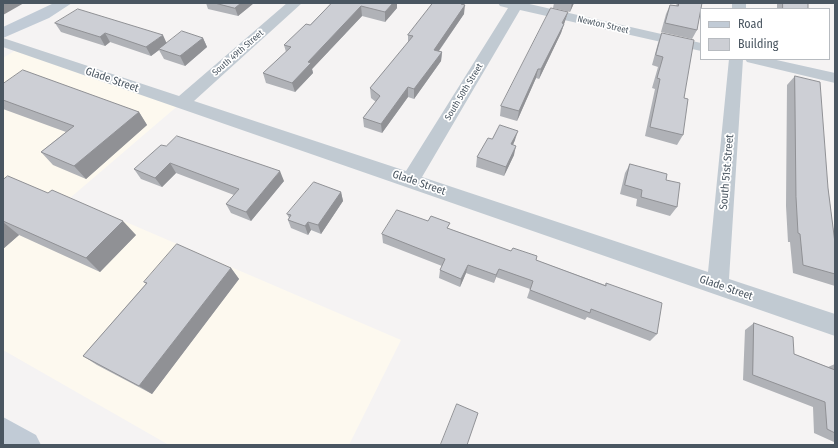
<!DOCTYPE html>
<html>
<head>
<meta charset="utf-8">
<style>
  body { margin:0 }
  #map { position:relative; width:838px; height:448px; overflow:hidden; background:#f5f3f3; font-family:"Fira Sans Condensed",sans-serif }
  canvas { display:block }
  .frame { position:absolute; inset:0; border:4px solid #4a5661; pointer-events:none }
  .legend { position:absolute; left:700px; top:8px; width:130px; height:52px; box-sizing:border-box; background:#fff; border:1px solid #b7bbc0; margin:0; padding:5px 7px; list-style:none; font-size:12px; color:#4a5661 }
  .legend li { display:flex; align-items:center; gap:8px; height:20px }
  .legend b { width:20px; border:1px solid #b7bbc0 }
</style>
</head>
<body>
<div id="map">
<canvas width="838" height="448"></canvas>
<div class="frame"></div>
<ul class="legend">
<li><b style="height:5px;background:#c1cbd6"></b>Road</li>
<li><b style="height:11px;background:#cdcfd5"></b>Building</li>
</ul>
</div>
<script>
const ctx = document.querySelector('canvas').getContext('2d');
ctx.lineJoin = 'round';
function fill(path, color) { ctx.fillStyle = color; ctx.fill(path, 'evenodd'); }
function trace(path, color, width, dash) { ctx.strokeStyle = color; ctx.lineWidth = width; ctx.lineCap = dash ? 'butt' : 'round'; ctx.setLineDash(dash || []); ctx.stroke(path); }
function label(font, color, halo, rows, align = 'center') {
  ctx.font = font + ' "Fira Sans Condensed",sans-serif'; ctx.lineWidth = 3.5; ctx.setLineDash([]); ctx.textBaseline = 'middle'; ctx.strokeStyle = halo; ctx.fillStyle = color; for (const [text, x, y, turn = 0] of rows) {
    ctx.save(); ctx.translate(x, y); ctx.rotate((+turn || 0) * Math.PI / 180); ctx.textAlign = isNaN(turn) ? turn : align; if (halo) ctx.strokeText(text, 0, 0); ctx.fillText(text, 0, 0); ctx.restore();
  }
}
const commercial = new Path2D(`
  M 19,48 L 181,103 L 70,198 L 401,340 L 349,445 L 169,445 L 3,350 L 3,58 Z`);
const minor = new Path2D(`
  M 287,3 L 302,3 L 194,101 L 406,171 L 508,8 L 500,6 L 498,3 L 525,3 L 701,43 L 701,51 L 520,10 L 422,177 L 708,272 L 729,59 L 743,59 L 729,279 L 835,314 L 835,336 L 3,47 L 3,38 L 179,96 Z
  M 732,3 L 746,3 L 746,9 L 732,9 Z
  M 745,59 L 772,59 L 835,73 L 835,83 L 747,62 Z`);
const secondary = new Path2D(`
  M 54,3 L 72,3 L 49,18 L 3,38 L 3,27 Z
  M 3,417 L 36,435 L 41,445 L 3,445 Z`);
const wall = new Path2D(`
  M 206,3 L 254,3 L 238,16 L 208,9 Z
  M 332,3 L 397,3 L 397,8 L 385,22 L 362,16 L 312,69 L 313,73 L 295,92 L 266,83 L 263,73 L 286,52 L 284,45 L 310,25 Z
  M 433,3 L 462,3 L 464,14 L 439,51 L 442,52 L 441,61 L 414,99 L 408,97 L 382,133 L 364,127 L 363,118 L 376,102 L 371,98 L 370,88 L 408,43 L 408,35 Z
  M 554,3 L 574,3 L 570,12 L 553,8 Z
  M 677,3 L 702,3 L 697,30 L 692,39 L 661,32 L 666,14 L 670,5 L 676,6 Z
  M 777,3 L 808,3 L 808,9 L 777,9 Z
  M 568,12 L 561,33 L 539,79 L 536,78 L 517,121 L 500,116 L 501,106 Z
  M 55,23 L 166,43 L 203,38 L 207,47 L 185,66 L 164,59 L 159,50 L 151,56 L 110,42 L 105,46 L 61,32 Z
  M 662,33 L 684,98 L 683,135 L 677,145 L 645,136 L 655,89 L 652,88 L 658,67 L 652,65 L 658,43 Z
  M 795,76 L 828,188 L 835,243 L 835,286 L 793,273 L 790,242 L 788,242 L 786,206 L 787,85 Z
  M 3,84 L 139,112 L 147,125 L 86,179 L 53,165 L 41,152 L 66,132 L 3,109 Z
  M 492,139 L 515,140 L 513,145 L 514,155 L 504,176 L 476,167 L 477,157 Z
  M 166,146 L 284,181 L 251,221 L 231,213 L 226,204 L 234,195 L 176,173 L 162,187 L 141,179 L 134,169 Z
  M 630,164 L 666,180 L 677,207 L 670,216 L 636,206 L 637,199 L 620,194 L 625,173 Z
  M 3,180 L 136,235 L 100,272 L 19,235 L 3,249 Z
  M 341,192 L 343,201 L 321,234 L 311,230 L 308,235 L 291,228 L 288,220 L 289,218 L 287,214 Z
  M 428,221 L 605,285 L 606,283 L 657,334 L 650,341 L 587,317 L 585,320 L 527,298 L 530,289 L 496,277 L 494,283 L 466,273 L 460,287 L 439,278 L 440,270 L 442,266 L 383,243 L 382,234 Z
  M 231,268 L 239,279 L 152,394 L 97,365 L 83,356 L 146,284 L 144,282 Z
  M 754,323 L 794,354 L 828,367 L 835,364 L 835,441 L 834,442 L 814,433 L 813,407 L 743,380 L 745,330 Z`);
const shadedWall = new Path2D(`
  M 5,3 L 24,3 L 3,15 L 3,4 Z
  M 241,3 L 254,3 L 238,16 L 235,8 Z
  M 393,3 L 397,3 L 397,8 L 385,22 L 385,12 Z
  M 461,3 L 462,3 L 462,9 L 465,5 L 464,14 L 433,59 L 434,50 Z
  M 572,3 L 574,3 L 570,12 Z
  M 361,6 L 362,16 L 312,69 L 313,73 L 295,92 L 292,83 L 308,62 Z
  M 568,12 L 561,33 L 539,79 L 541,69 Z
  M 105,33 L 110,42 L 105,46 L 100,37 Z
  M 163,35 L 167,44 L 159,49 L 159,50 L 151,56 L 146,47 Z
  M 203,38 L 207,47 L 185,66 L 180,56 Z
  M 442,52 L 441,61 L 414,99 L 414,89 Z
  M 538,69 L 536,78 L 517,121 L 519,111 Z
  M 408,87 L 408,97 L 382,133 L 381,124 Z
  M 139,112 L 147,125 L 86,179 L 74,166 Z
  M 518,131 L 515,140 L 509,153 L 511,144 Z
  M 516,146 L 514,155 L 504,176 L 506,167 Z
  M 170,163 L 176,173 L 162,187 L 155,178 Z
  M 280,171 L 284,181 L 251,221 L 246,212 Z
  M 341,192 L 343,201 L 321,234 L 318,225 Z
  M 123,221 L 136,235 L 100,272 L 86,258 Z
  M 3,222 L 19,235 L 3,249 Z
  M 308,222 L 311,230 L 308,235 L 305,226 Z
  M 468,265 L 466,273 L 460,287 L 461,279 Z
  M 231,268 L 239,279 L 152,394 L 139,386 Z
  M 499,269 L 496,277 L 494,283 L 496,275 Z`);
const building = new Path2D(`
  M 215,3 L 241,3 L 235,8 Z
  M 332,3 L 393,3 L 385,12 L 361,6 L 308,62 L 311,63 L 292,83 L 263,73 L 291,47 L 284,45 L 306,24 L 310,25 Z
  M 433,3 L 461,3 L 461,4 L 465,5 L 434,50 L 442,52 L 414,89 L 408,87 L 381,124 L 363,118 L 380,96 L 370,88 L 413,36 L 408,35 Z
  M 679,3 L 702,3 L 697,30 L 665,23 L 670,5 L 678,6 Z
  M 783,3 L 808,3 L 808,9 L 783,9 Z
  M 551,8 L 568,12 L 562,23 L 564,24 L 541,69 L 538,69 L 519,111 L 501,106 Z
  M 78,9 L 163,35 L 146,47 L 105,33 L 100,37 L 55,23 Z
  M 182,31 L 203,38 L 180,56 L 159,49 Z
  M 662,33 L 694,40 L 684,98 L 688,99 L 683,135 L 650,127 L 660,79 L 657,78 L 663,57 L 656,55 Z
  M 23,70 L 139,112 L 74,166 L 41,152 L 74,126 L 3,100 L 3,84 Z
  M 795,76 L 820,82 L 828,188 L 835,243 L 835,274 L 803,265 L 800,234 L 798,233 L 796,197 Z
  M 500,125 L 518,131 L 511,144 L 516,146 L 506,167 L 477,157 L 488,138 L 492,139 Z
  M 177,136 L 280,171 L 246,212 L 226,204 L 239,189 L 170,163 L 155,178 L 134,169 L 161,145 L 166,146 Z
  M 630,164 L 667,174 L 666,180 L 680,183 L 677,207 L 641,197 L 642,190 L 625,185 Z
  M 8,176 L 48,193 L 52,190 L 123,221 L 86,258 L 3,221 L 3,180 Z
  M 314,182 L 341,192 L 318,225 L 308,222 L 305,226 L 288,220 L 291,215 L 287,214 Z
  M 397,210 L 428,221 L 431,216 L 450,223 L 447,228 L 511,251 L 513,248 L 537,256 L 536,260 L 606,286 L 606,283 L 662,303 L 657,334 L 591,309 L 590,313 L 530,290 L 533,281 L 499,269 L 496,275 L 468,265 L 461,279 L 440,270 L 445,259 L 382,234 Z
  M 177,244 L 231,268 L 139,386 L 83,356 L 147,283 L 144,282 Z
  M 754,323 L 793,337 L 794,354 L 835,370 L 835,433 L 827,429 L 825,402 L 753,375 Z
  M 457,404 L 478,413 L 467,445 L 442,445 L 441,444 Z`);
const farStreetnames = [
  ["Newton Street",603,25,13],
  ["South 49th Street",238,53,-41],
  ["South 50th Street",464,92,-59]
];
const streetNames = [
  ["Glade Street",112,80,19],
  ["South 51st Street",727,172,-85],
  ["Glade Street",419,183,19],
  ["Glade Street",726,288,19]
];
fill(commercial, '#fdf9ef');
fill(minor, '#c1cad2');
fill(secondary, '#c1cbd6');
fill(wall, '#b0b2b7');
fill(shadedWall, '#909195');
fill(building, '#cdcfd5');
trace(building, '#909195', 1);
label('9px', '#4a5661', '#fff', farStreetnames);
label('11px', '#4a5661', '#fff', streetNames);
</script>
</body>
</html>
